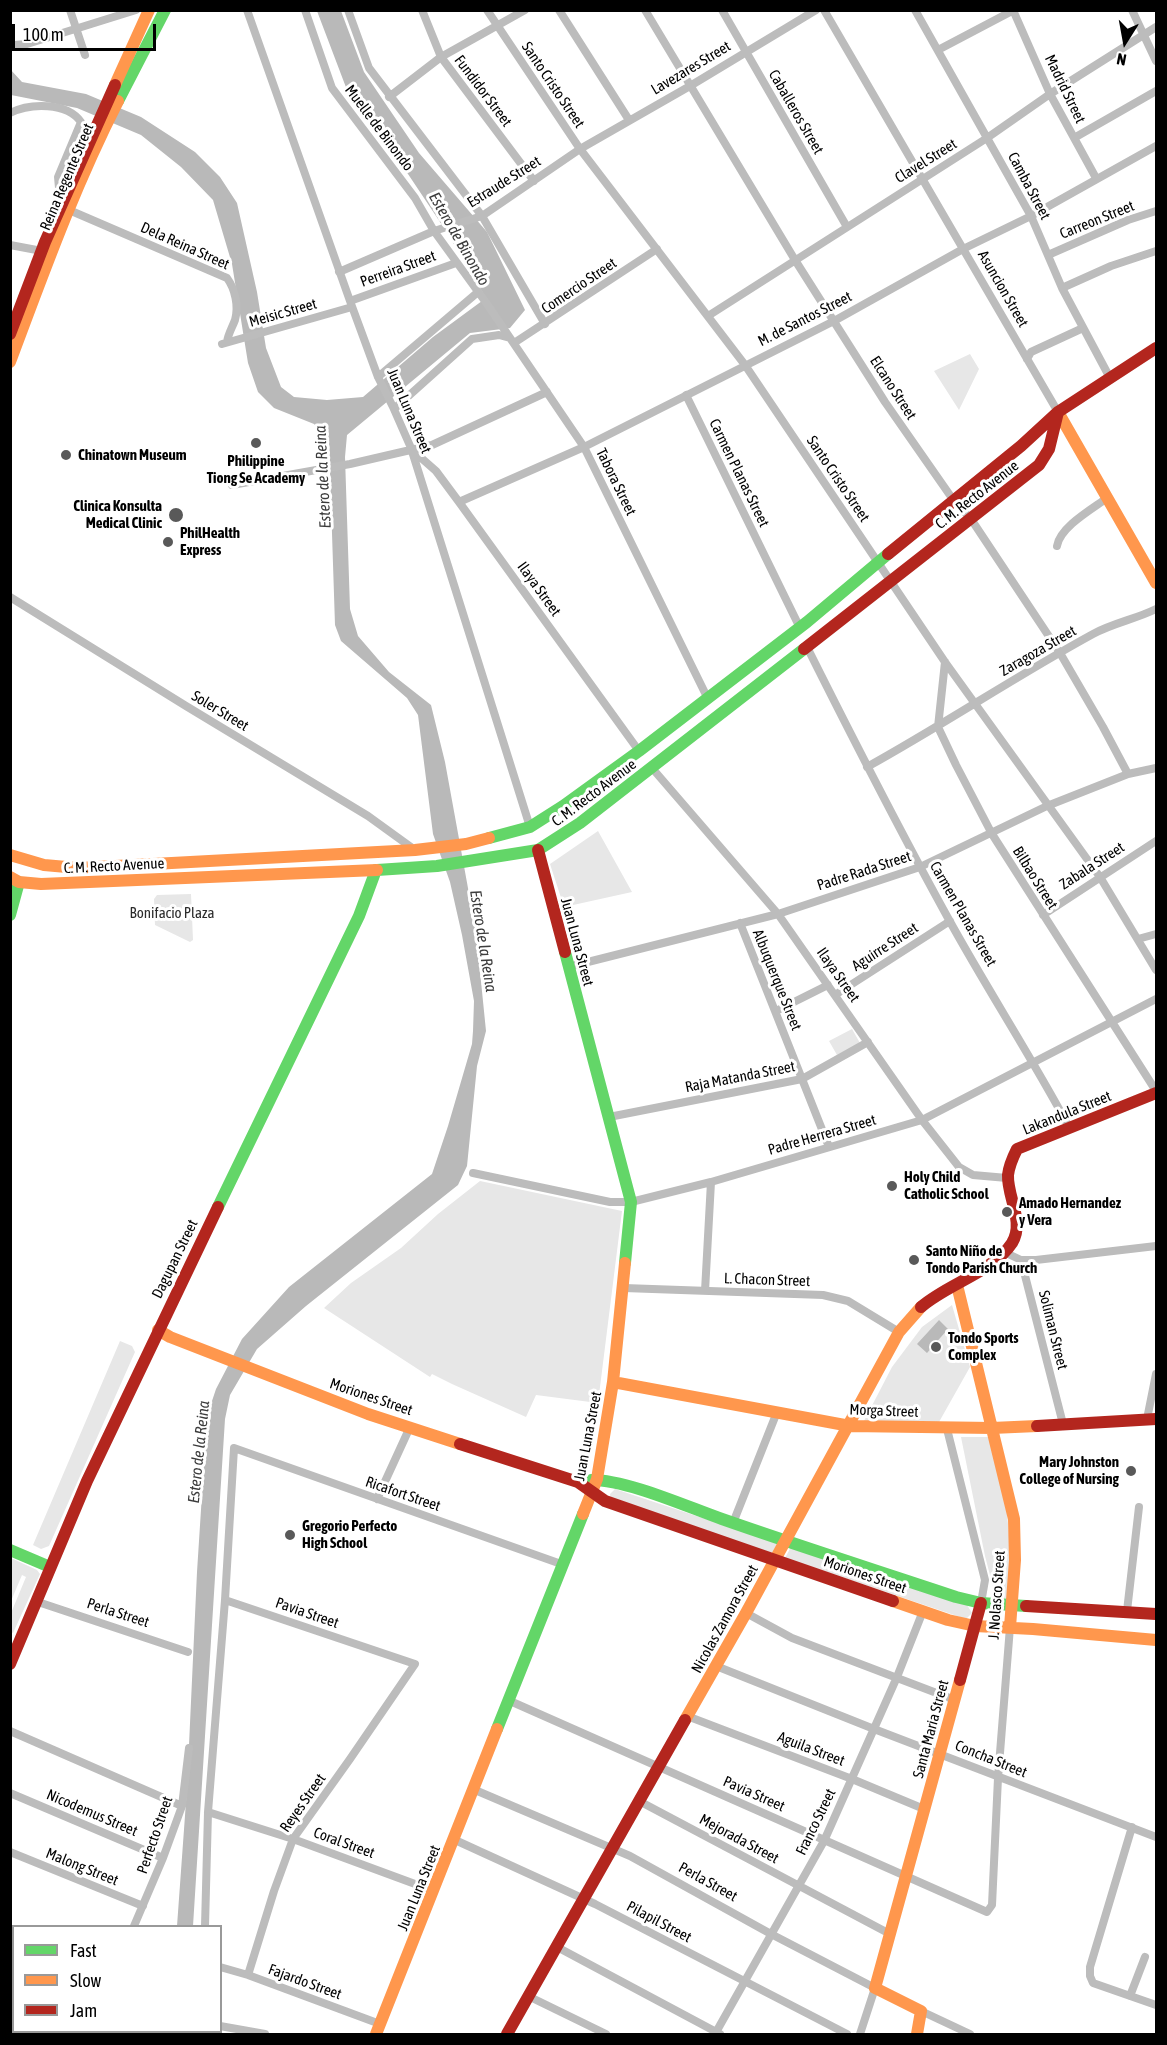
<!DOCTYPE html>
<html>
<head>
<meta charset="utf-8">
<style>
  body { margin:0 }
  #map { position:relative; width:1167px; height:2045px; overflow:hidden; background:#fff; font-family:"Asap Condensed",sans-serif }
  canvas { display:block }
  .frame { position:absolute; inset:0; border:12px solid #000; pointer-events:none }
  .legend { position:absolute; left:12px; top:1925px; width:210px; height:108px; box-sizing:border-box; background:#fff; border:2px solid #999; margin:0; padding:8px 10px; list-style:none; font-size:18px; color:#000 }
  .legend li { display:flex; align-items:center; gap:12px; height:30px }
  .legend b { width:30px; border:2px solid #999 }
  .north { position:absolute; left:1095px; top:12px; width:60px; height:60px; -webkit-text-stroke:4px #fff; paint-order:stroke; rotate:191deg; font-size:16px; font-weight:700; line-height:24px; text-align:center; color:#000 }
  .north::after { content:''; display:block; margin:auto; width:21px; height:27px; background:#000; clip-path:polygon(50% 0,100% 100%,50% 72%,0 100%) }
  .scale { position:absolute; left:12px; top:24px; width:144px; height:27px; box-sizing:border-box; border:3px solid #000; border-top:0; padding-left:8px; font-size:18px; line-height:21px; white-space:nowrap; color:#000; -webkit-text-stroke:4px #fff; paint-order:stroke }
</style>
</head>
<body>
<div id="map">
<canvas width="1167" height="2045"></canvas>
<div class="frame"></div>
<ul class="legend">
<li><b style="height:8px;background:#63d668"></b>Fast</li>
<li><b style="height:8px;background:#ff974d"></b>Slow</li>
<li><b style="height:8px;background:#b3261e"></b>Jam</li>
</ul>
<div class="north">N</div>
<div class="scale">100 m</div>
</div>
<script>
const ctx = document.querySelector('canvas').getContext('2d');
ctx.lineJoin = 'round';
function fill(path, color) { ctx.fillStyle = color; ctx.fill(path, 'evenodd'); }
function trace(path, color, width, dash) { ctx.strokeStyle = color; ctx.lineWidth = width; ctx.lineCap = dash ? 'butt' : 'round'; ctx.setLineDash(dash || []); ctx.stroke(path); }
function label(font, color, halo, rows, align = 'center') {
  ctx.font = font + ' "Asap Condensed",sans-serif'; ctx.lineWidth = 6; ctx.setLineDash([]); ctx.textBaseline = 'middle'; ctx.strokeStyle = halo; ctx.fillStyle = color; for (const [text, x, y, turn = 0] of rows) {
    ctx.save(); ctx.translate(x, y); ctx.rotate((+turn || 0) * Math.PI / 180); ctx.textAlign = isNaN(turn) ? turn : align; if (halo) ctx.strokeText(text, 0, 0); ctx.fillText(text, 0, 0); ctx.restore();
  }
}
const green = new Path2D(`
  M 970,354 L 979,369 L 959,410 L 934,371 Z
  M 598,831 L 632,892 L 564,907 L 550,864 Z
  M 191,894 L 193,940 L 190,942 L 155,925 L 154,899 L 157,895 Z
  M 852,1029 L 860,1043 L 837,1055 L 829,1041 Z
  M 480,1181 L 622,1211 L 598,1403 L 536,1395 L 526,1417 L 452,1384 L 432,1374 L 430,1377 L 324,1308 L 351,1283 L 401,1248 L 438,1214 Z
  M 952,1305 L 970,1367 L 939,1422 L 864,1421 L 892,1367 L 922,1327 Z
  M 120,1341 L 132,1346 L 135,1352 L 49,1546 L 41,1549 L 33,1545 Z
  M 961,1437 L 989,1437 L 1007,1513 L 1011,1558 L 1007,1599 L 996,1598 L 985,1556 Z
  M 615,1489 L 778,1543 L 772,1553 L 611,1501 L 610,1494 Z
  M 791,1547 L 967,1605 L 972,1613 L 966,1619 L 785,1558 Z
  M 11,1558 L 37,1570 L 40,1574 L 13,1633 L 11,1632 L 11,1613 L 26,1577 L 22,1575 L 11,1601 Z`);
const water = new Path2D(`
  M 317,11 L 341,11 L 364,72 L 419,153 L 487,232 L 525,310 L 510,328 L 470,333 L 347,435 L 345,457 L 350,609 L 358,636 L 389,672 L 431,705 L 445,762 L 476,932 L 486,1031 L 477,1066 L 467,1166 L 458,1185 L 306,1306 L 257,1349 L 230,1395 L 225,1419 L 193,1926 L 177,1926 L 187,1788 L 197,1572 L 207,1416 L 216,1389 L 242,1339 L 289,1287 L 432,1174 L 448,1126 L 472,1044 L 473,1031 L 474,1001 L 462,935 L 450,882 L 433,834 L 418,715 L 407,698 L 341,641 L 335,625 L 329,442 L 314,424 L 274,408 L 258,392 L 248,363 L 232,264 L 213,200 L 181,167 L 141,135 L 77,108 L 11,95 L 10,69 L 22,82 L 86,94 L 141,117 L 195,152 L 220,177 L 237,203 L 257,292 L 266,348 L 281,387 L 294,397 L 327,400 L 363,397 L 433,337 L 486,298 L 446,231 L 396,156 L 347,90 Z
  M 939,1320 L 948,1329 L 927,1353 L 917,1344 Z`);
const street = new Path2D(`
  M 70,10 L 85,55
  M 247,10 L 350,301 L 378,377 L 393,407 L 411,448 L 530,827
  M 305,10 L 332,88 L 415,198 L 434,231 L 487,304 L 584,447 L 707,697
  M 348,10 L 369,68 L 482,216 L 545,324
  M 422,10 L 441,57 L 534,181
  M 487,10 L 580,149 L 745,365 L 945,662 L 1100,877 L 1156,970
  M 559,10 L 629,120
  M 645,10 L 795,260 L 885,402 L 954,501 L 971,519 L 1060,653 L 1103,727 L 1128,774
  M 722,10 L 847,227
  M 824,10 L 1058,412
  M 915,10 L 1031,216 L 1062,288 L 1110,378
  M 1013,10 L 1050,94 L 1096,178
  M 1132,10 L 1156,61
  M 14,45 L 27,44 L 136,10
  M 938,50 L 1014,10
  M 389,97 L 441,57 L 525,10
  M 10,113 C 30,103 67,102 81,122 L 58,177 L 59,188 L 64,198
  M 1074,138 L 1156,91
  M 69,210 L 227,278 C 235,289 239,306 235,320 C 232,328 228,334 227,342
  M 10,245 L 42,251
  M 1048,255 L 1128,220 L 1156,211
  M 339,272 L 434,231 L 482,216 L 580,149 L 690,86 L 816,10
  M 1062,288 L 1111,266 L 1156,251
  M 350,301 L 456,263
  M 708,316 L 987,138 L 1050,94 L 1156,27
  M 514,343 L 657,249
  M 222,344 L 352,307
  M 1027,359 L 1031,352 L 1083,328
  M 378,377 L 478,292
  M 686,395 L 800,628
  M 394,409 L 472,339 L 499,335 L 510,338
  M 411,449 L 436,471 L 459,502 L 639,751
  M 232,485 L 350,464 L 432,445 L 547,392
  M 459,502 L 584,447 L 834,321 L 963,249 L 1031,216 L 1156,146
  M 1057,546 C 1060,527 1092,509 1107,498
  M 10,597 L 186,706 L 368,816 L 415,850
  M 807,647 C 853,739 899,829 948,918 C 987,989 1031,1056 1069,1127
  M 945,662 L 938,727 L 956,765 L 992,834 L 1156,1091
  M 867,767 C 943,725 1016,676 1093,634 C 1113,623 1136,619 1156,609
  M 652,768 L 778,914 L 922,1120 L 959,1167 L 973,1175 L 1007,1178
  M 1043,915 L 1156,841
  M 740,923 L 829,1147
  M 1138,939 L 1156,934
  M 568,967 L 778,914 L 920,867 L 1047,806 L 1128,774 L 1156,768
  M 835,995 L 950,921
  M 776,1011 L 828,985
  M 609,1117 L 802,1079 L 868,1042
  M 473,1173 L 610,1202 L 631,1202 L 711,1182 L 922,1120 L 1156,999
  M 1004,1252 L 1021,1260 L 1036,1260 L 1156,1246
  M 1021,1260 L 1063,1424
  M 624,1288 L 823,1295 L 848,1301 L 899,1332
  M 705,1291 L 711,1182
  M 1147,1419 L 1156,1374
  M 947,1429 L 985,1580 L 981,1603
  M 377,1499 L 410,1427
  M 733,1523 L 777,1412
  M 225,1600 L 415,1664 L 350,1759 L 293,1839 L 274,1891 L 248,1975
  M 38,1602 L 188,1652
  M 1127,1611 L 1139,1507
  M 746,1613 L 792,1638 L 955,1700
  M 716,1666 L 874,1729 L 1156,1837
  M 510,1701 L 987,1912 L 992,1905 L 998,1778 L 1010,1627
  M 687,1716 L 852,1779 L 924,1809
  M 10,1731 L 182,1806
  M 475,1790 L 630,1856 L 771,1934 L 875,1988 L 860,2034
  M 10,1793 L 163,1858
  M 639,1801 L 890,1934
  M 208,1812 L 293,1839 L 434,1891
  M 1132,1827 L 1090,1967 L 1090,1976 L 1093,1983 L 1156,2005
  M 455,1840 L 595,1904 L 847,2034
  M 10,1852 L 143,1906
  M 134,1926 L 163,1858 L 182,1806 L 189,1748
  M 205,1926 L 208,1812 L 225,1600 L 234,1448 L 564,1565
  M 557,1947 L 720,2034
  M 220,1967 L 248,1975 L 380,2024
  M 10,1976 L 14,1978
  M 528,1996 L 606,2034
  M 1130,1996 L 1145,1957
  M 921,2011 L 970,2034
  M 220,2026 L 265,2034
  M 139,2032 L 146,2034
  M 89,2034 L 90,2032
  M 715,2034 L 824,1841 L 897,1677 L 923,1611`);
const fast = new Path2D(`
  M 118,101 L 165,10
  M 489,838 L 530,827 L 563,806 L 639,751 L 807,622 L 888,554
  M 377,870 L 437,866 L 538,850 L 580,823 L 804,649
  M 10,915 L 19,882
  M 565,952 L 631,1202 L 625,1263
  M 218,1207 L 359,916 L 376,870
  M 591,1480 C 628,1480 685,1506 722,1519 C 799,1546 878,1571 956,1597 L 981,1603 L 1026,1606
  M 10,1550 L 50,1567
  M 497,1729 L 583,1514`);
const slow = new Path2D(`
  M 115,85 L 149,10
  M 10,362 C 43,274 75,185 118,101
  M 1058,412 L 1156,583
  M 10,855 L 44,865 L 78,868 L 415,850 L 466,844 L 489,838
  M 10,877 L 19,882 L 41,884 L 377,870
  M 957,1285 L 1014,1519 L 1015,1560 L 1010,1627
  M 158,1330 L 170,1337 L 368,1414 L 460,1444
  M 613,1382 L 850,1426 L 992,1428 L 1037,1426
  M 583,1514 L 597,1479 L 613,1382 L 625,1263
  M 893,1601 L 948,1620 L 975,1626 L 1033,1629 L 1156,1640
  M 685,1720 L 746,1613 L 899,1332 L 921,1307
  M 376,2034 L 497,1729
  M 917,2034 L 921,2011 L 875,1988 L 960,1680`);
const jam = new Path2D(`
  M 10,334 L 45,242 L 115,85
  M 888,554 L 1021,446 L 1058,412 L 1156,348
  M 804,649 L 1039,465 L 1049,449 L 1058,412
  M 538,850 L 565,952
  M 921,1307 C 947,1284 993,1272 1012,1243 C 1025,1222 1007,1197 1008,1175 C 1009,1166 1013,1157 1017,1149 L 1156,1093
  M 1037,1426 L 1156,1419
  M 460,1444 L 578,1482 L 605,1501 L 893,1601
  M 1026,1606 L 1156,1614
  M 10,1664 L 87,1481 L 218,1207
  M 960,1680 L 981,1603
  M 507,2034 L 685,1720`);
const markers = [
  [256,443,6,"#595959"],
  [66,455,6,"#595959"],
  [176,515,8,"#595959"],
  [168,542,6,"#595959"],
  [892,1186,6,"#595959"],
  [1007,1212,6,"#595959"],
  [914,1260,6,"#595959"],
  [936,1347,6,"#595959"],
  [1131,1471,6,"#595959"],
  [290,1535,6,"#595959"]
];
const streetNames = [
  ["Lavezares Street",691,68,-31],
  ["Santo Cristo Street",553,85,56],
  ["Madrid Street",1065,89,64],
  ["Fundidor Street",483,91,53],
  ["Caballeros Street",796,112,60],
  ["Muelle de Binondo",379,128,53],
  ["Clavel Street",926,161,-32],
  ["Reina Regente Street",67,177,-67],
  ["Estraude Street",504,182,-32],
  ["Camba Street",1029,186,62],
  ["Carreon Street",1097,220,-22],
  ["Dela Reina Street",185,246,24],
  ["Perreira Street",398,269,-20],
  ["Comercio Street",579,286,-34],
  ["Asuncion Street",1003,289,60],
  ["Meisic Street",283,313,-16],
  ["M. de Santos Street",805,319,-27],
  ["Elcano Street",893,388,57],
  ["Juan Luna Street",409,411,67],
  ["Carmen Planas Street",739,473,64],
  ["Santo Cristo Street",838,479,56],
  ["Tabora Street",616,482,64],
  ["C. M. Recto Avenue",977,495,-38],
  ["Ilaya Street",539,589,54],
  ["Zaragoza Street",1038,651,-30],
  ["Soler Street",220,711,31],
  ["C. M. Recto Avenue",594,793,-37],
  ["C. M. Recto Avenue",114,866,-3],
  ["Zabala Street",1092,866,-33],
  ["Padre Rada Street",864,871,-18],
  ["Bilbao Street",1035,878,58],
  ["Carmen Planas Street",963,914,60],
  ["Juan Luna Street",577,942,75],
  ["Aguirre Street",885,947,-33],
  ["Ilaya Street",838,975,55],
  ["Albuquerque Street",777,980,68],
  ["Raja Matanda Street",740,1077,-11],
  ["Lakandula Street",1067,1113,-22],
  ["Padre Herrera Street",822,1135,-16],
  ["Dagupan Street",175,1259,-64],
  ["L. Chacon Street",767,1280,2],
  ["Soliman Street",1053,1330,76],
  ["Moriones Street",371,1397,19],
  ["Morga Street",884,1411,2],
  ["Juan Luna Street",588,1436,-79],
  ["Ricafort Street",403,1494,19],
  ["Moriones Street",865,1575,19],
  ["J. Nolasco Street",997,1595,-86],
  ["Perla Street",118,1613,18],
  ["Pavia Street",307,1613,19],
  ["Nicolas Zamora Street",725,1619,-61],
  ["Santa Maria Street",931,1729,-75],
  ["Aguila Street",811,1749,21],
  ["Concha Street",991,1759,22],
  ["Pavia Street",754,1794,24],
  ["Reyes Street",303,1803,-55],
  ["Nicodemus Street",92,1813,23],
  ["Franco Street",816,1822,-64],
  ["Perfecto Street",155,1835,-71],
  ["Mejorada Street",739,1839,28],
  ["Coral Street",344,1843,20],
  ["Malong Street",82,1867,22],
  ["Perla Street",708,1882,29],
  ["Juan Luna Street",419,1888,-68],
  ["Pilapil Street",659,1922,28],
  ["Fajardo Street",305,1982,20]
];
const poiNames = [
  ["Chinatown Museum",78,455],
  ["Philippine",256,461,"center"],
  ["Tiong Se Academy",256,478,"center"],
  ["Clinica Konsulta",162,506,"right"],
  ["Medical Clinic",162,523,"right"],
  ["PhilHealth",180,533],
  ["Express",180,550],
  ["Holy Child",904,1177],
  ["Catholic School",904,1194],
  ["Amado Hernandez",1019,1203],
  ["y Vera",1019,1220],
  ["Santo Niño de",926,1251],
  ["Tondo Parish Church",926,1268],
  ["Tondo Sports",948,1338],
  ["Complex",948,1355],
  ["Mary Johnston",1119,1462,"right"],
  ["College of Nursing",1119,1479,"right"],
  ["Gregorio Perfecto",302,1526],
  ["High School",302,1543]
];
const parkNames = [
  ["Bonifacio Plaza",172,913]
];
const waterNames = [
  ["Estero de Binondo",459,239,60],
  ["Estero de la Reina",323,477,-93],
  ["Estero de la Reina",483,941,81],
  ["Estero de la Reina",199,1452,-84]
];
fill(green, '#e7e7e7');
fill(water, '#b9b9b9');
trace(street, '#bcbcbc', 8);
trace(fast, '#63d668', 12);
trace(slow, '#ff974d', 12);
trace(jam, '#b3261e', 12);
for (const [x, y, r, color] of markers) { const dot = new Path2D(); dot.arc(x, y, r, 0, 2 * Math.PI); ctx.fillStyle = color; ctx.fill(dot); trace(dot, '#fff', 2); }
label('15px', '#000', '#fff', streetNames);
label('bold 15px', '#000', '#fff', poiNames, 'left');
label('15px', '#2b2b2b', '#fff', parkNames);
label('italic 16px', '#3c3c3c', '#fff', waterNames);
</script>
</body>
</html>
